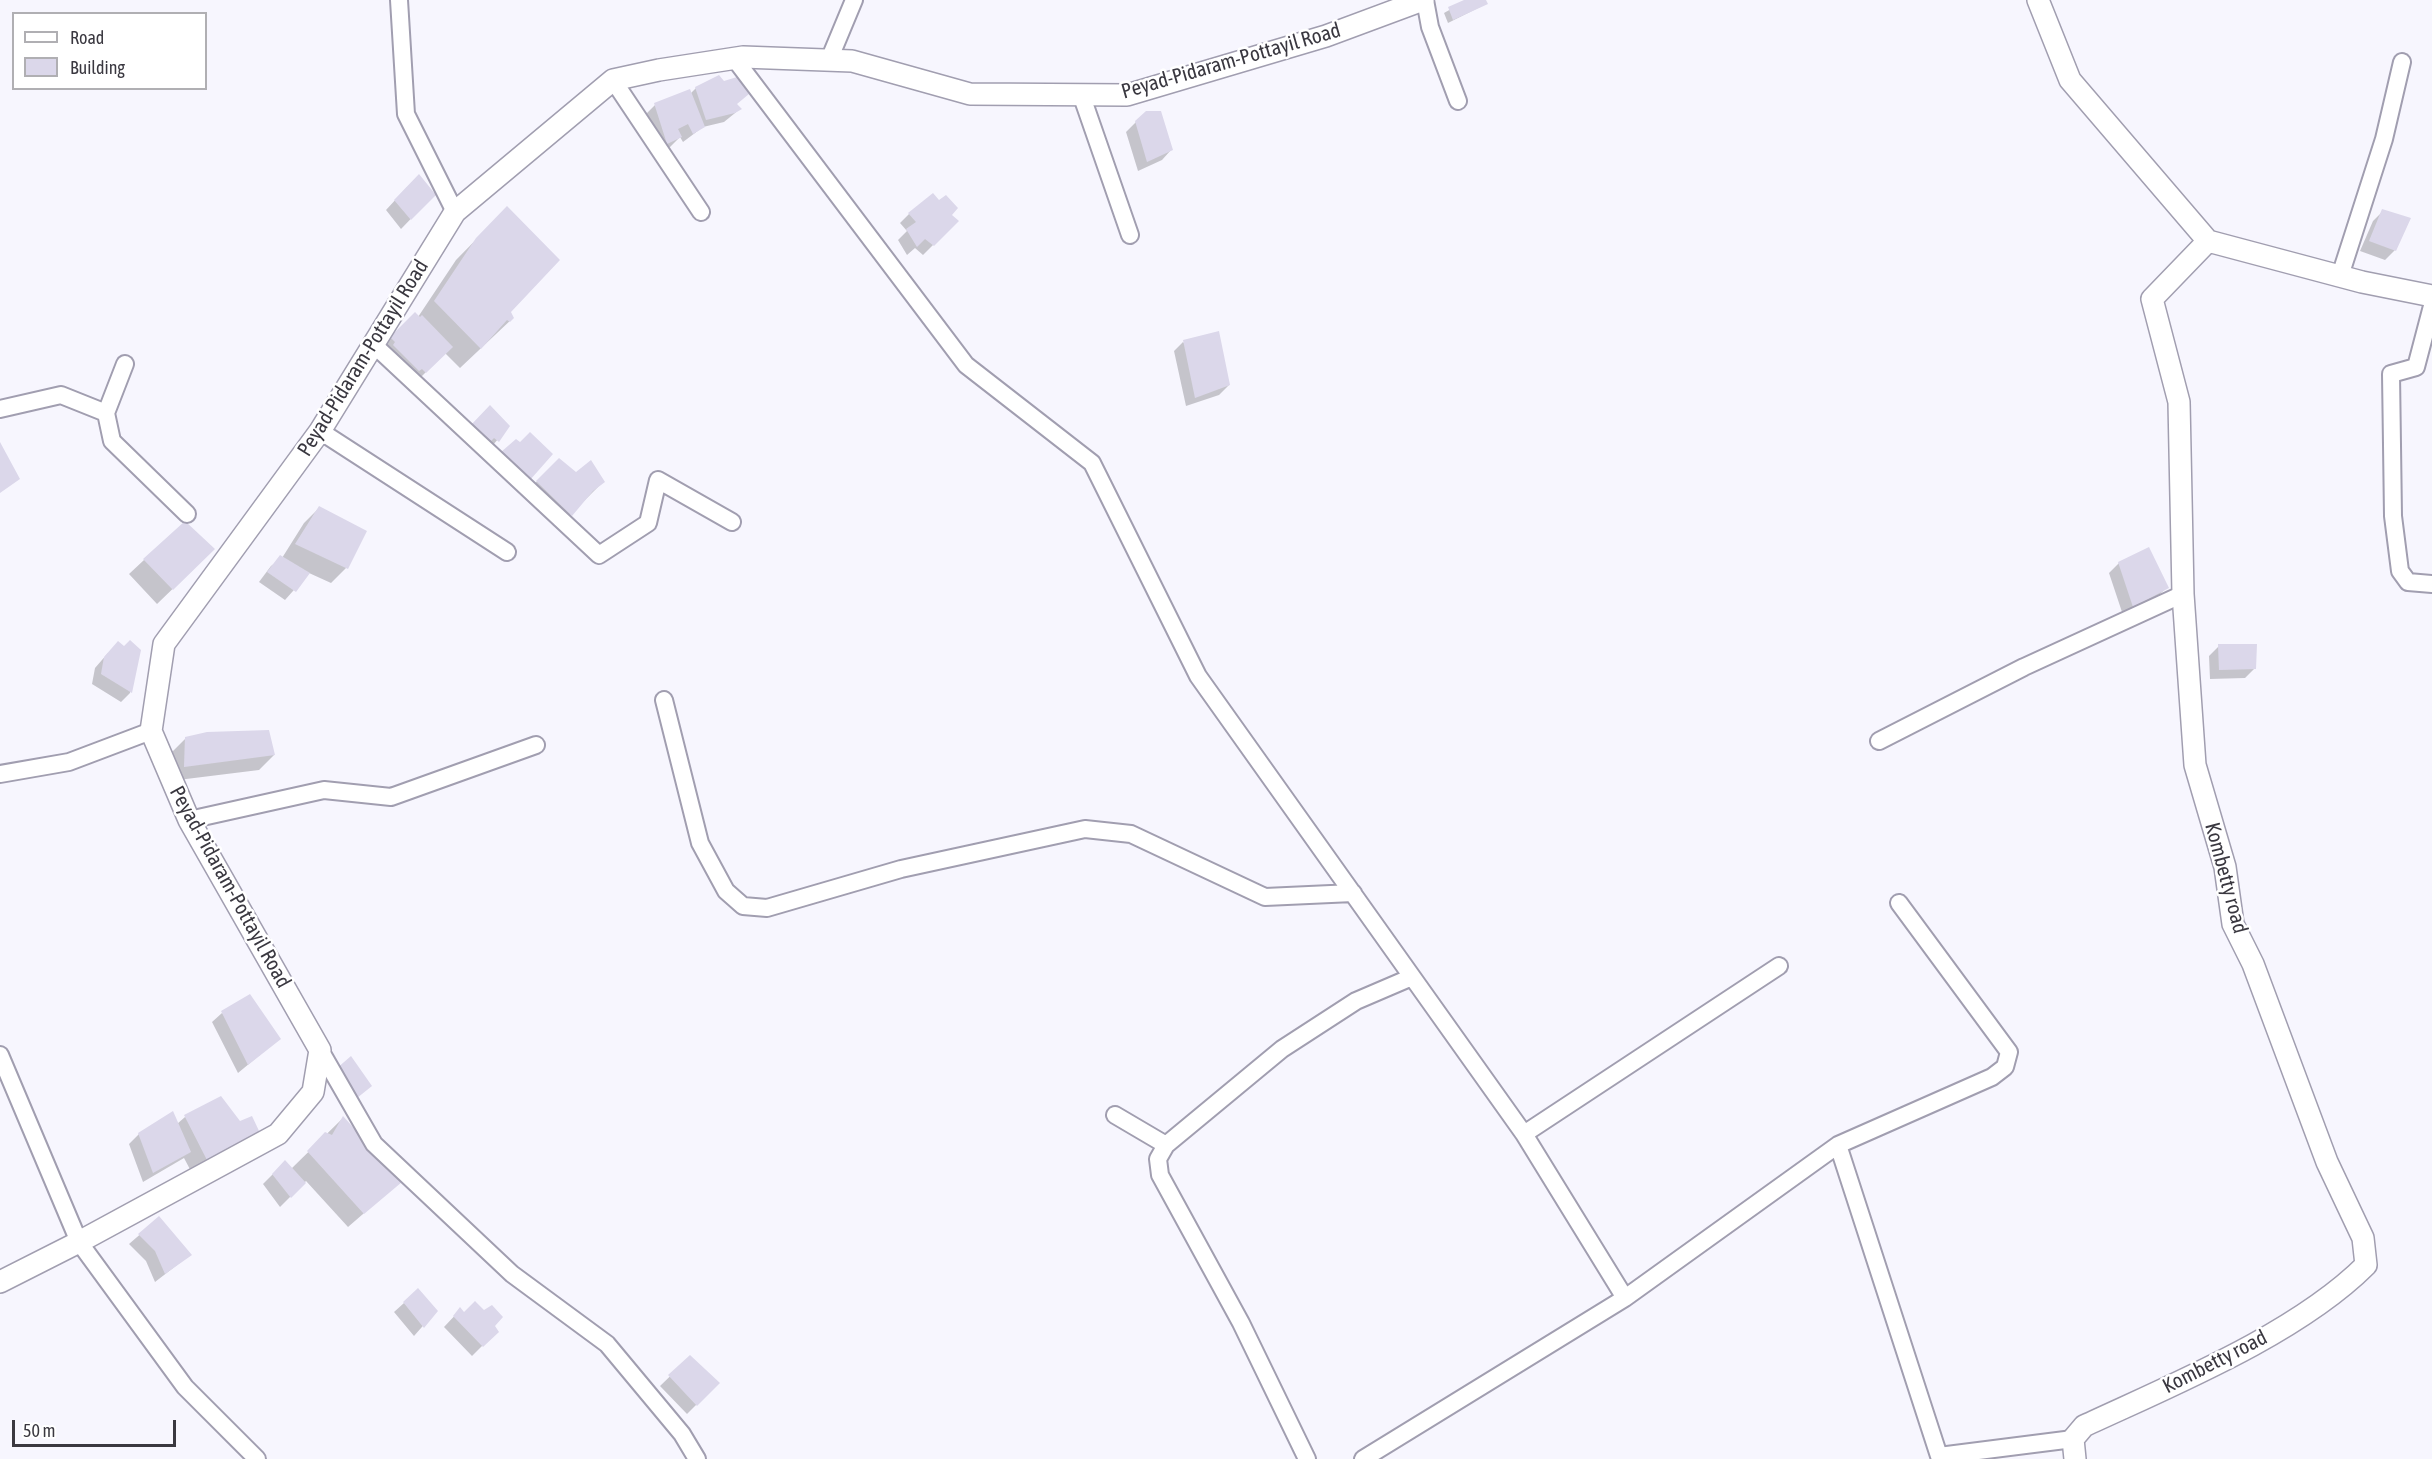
<!DOCTYPE html>
<html>
<head>
<meta charset="utf-8">
<style>
  body { margin:0 }
  #map { position:relative; width:2432px; height:1459px; overflow:hidden; background:#f7f6fe; font-family:"Asap Condensed",sans-serif }
  canvas { display:block }
  .legend { position:absolute; left:12px; top:12px; width:195px; height:78px; box-sizing:border-box; background:#fff; border:2px solid #b0afb3; margin:0; padding:8px 10px; list-style:none; font-size:18px; color:#3a3840 }
  .legend li { display:flex; align-items:center; gap:12px; height:30px }
  .legend b { width:30px; border:2px solid #b0afb3 }
  .scale { position:absolute; left:12px; top:1420px; width:164px; height:27px; box-sizing:border-box; border:3px solid #3a3840; border-top:0; padding-left:8px; font-size:18px; line-height:21px; white-space:nowrap; color:#3a3840; -webkit-text-stroke:4px #fff; paint-order:stroke }
</style>
</head>
<body>
<div id="map">
<canvas width="2432" height="1459"></canvas>
<ul class="legend">
<li><b style="height:8px;background:#fff"></b>Road</li>
<li><b style="height:16px;background:#dbd7ea"></b>Building</li>
</ul>
<div class="scale">50 m</div>
</div>
<script>
const ctx = document.querySelector('canvas').getContext('2d');
ctx.lineJoin = 'round';
function fill(path, color) { ctx.fillStyle = color; ctx.fill(path, 'evenodd'); }
function trace(path, color, width, dash) { ctx.strokeStyle = color; ctx.lineWidth = width; ctx.lineCap = dash ? 'butt' : 'round'; ctx.setLineDash(dash || []); ctx.stroke(path); }
function label(font, color, halo, rows, align = 'center') {
  ctx.font = font + ' "Asap Condensed",sans-serif'; ctx.lineWidth = 5; ctx.setLineDash([]); ctx.textBaseline = 'middle'; ctx.strokeStyle = halo; ctx.fillStyle = color; for (const [text, x, y, turn = 0] of rows) {
    ctx.save(); ctx.translate(x, y); ctx.rotate((+turn || 0) * Math.PI / 180); ctx.textAlign = isNaN(turn) ? turn : align; if (halo) ctx.strokeText(text, 0, 0); ctx.fillText(text, 0, 0); ctx.restore();
  }
}
const shadow = new Path2D(`
  M 1467,0 L 1484,0 L 1486,4 L 1448,23 L 1444,13 Z
  M 696,88 L 740,109 L 724,122 L 703,127 L 683,142 L 680,137 L 670,147 L 657,152 L 645,115 L 655,105 L 689,91 L 690,94 Z
  M 1136,122 L 1171,150 L 1162,160 L 1138,171 L 1126,132 Z
  M 409,185 L 434,195 L 401,229 L 386,210 Z
  M 507,208 L 509,312 L 513,318 L 460,368 L 445,353 L 416,382 L 381,347 L 415,314 L 418,317 L 456,260 Z
  M 2383,211 L 2395,250 L 2385,260 L 2360,251 L 2373,221 Z
  M 909,214 L 950,215 L 957,221 L 923,255 L 915,248 L 907,255 L 898,240 L 907,231 L 900,223 Z
  M 1183,342 L 1229,385 L 1219,395 L 1186,406 L 1174,351 Z
  M 509,426 L 488,451 L 461,437 Z
  M 559,460 L 576,474 L 603,482 L 561,524 L 527,491 Z
  M 319,508 L 365,531 L 346,568 L 331,583 L 309,573 L 285,600 L 259,582 L 271,566 L 282,558 L 304,523 Z
  M 213,550 L 157,604 L 129,574 L 144,560 Z
  M 2119,563 L 2167,587 L 2157,597 L 2123,615 L 2109,573 Z
  M 2219,646 L 2255,668 L 2245,678 L 2210,679 L 2209,656 Z
  M 124,648 L 140,650 L 130,693 L 121,702 L 92,684 L 95,668 L 108,653 Z
  M 186,738 L 274,755 L 259,770 L 170,781 L 171,753 Z
  M 222,1013 L 279,1039 L 238,1073 L 212,1022 Z
  M 185,1117 L 240,1123 L 252,1118 L 193,1175 L 184,1158 L 143,1182 L 129,1144 L 139,1134 L 177,1124 Z
  M 343,1118 L 400,1182 L 348,1227 L 306,1181 L 280,1207 L 263,1184 L 285,1162 L 291,1169 Z
  M 159,1218 L 190,1255 L 155,1282 L 146,1261 L 129,1244 Z
  M 404,1303 L 436,1311 L 414,1336 L 394,1312 Z
  M 460,1310 L 464,1315 L 493,1326 L 497,1331 L 472,1356 L 444,1327 Z
  M 690,1357 L 718,1383 L 687,1414 L 660,1386 Z`);
const building = new Path2D(`
  M 1464,0 L 1486,0 L 1488,4 L 1453,20 L 1448,7 Z
  M 719,75 L 724,81 L 737,77 L 749,94 L 737,104 L 742,109 L 735,113 L 706,120 L 695,87 Z
  M 690,89 L 705,127 L 693,134 L 688,124 L 678,129 L 682,137 L 667,144 L 654,103 Z
  M 1146,111 L 1161,111 L 1173,150 L 1147,162 L 1135,121 Z
  M 419,174 L 436,195 L 411,220 L 394,200 Z
  M 933,193 L 939,200 L 946,195 L 958,208 L 952,215 L 959,221 L 934,246 L 925,239 L 917,247 L 906,229 L 916,222 L 908,213 Z
  M 507,206 L 560,260 L 511,312 L 514,318 L 510,322 L 507,320 L 481,349 L 434,301 L 476,238 Z
  M 2382,209 L 2411,218 L 2396,251 L 2369,241 Z
  M 415,312 L 420,317 L 422,315 L 453,347 L 426,373 L 422,369 L 419,371 L 393,345 L 395,342 L 390,337 Z
  M 1219,331 L 1230,385 L 1195,398 L 1183,340 Z
  M 490,405 L 510,426 L 499,442 L 494,438 L 488,444 L 470,426 Z
  M 530,432 L 553,454 L 530,480 L 501,452 L 516,439 L 520,442 Z
  M 0,442 L 20,479 L 0,493 Z
  M 559,458 L 576,472 L 591,460 L 605,482 L 593,491 L 572,516 L 536,481 Z
  M 319,506 L 367,531 L 348,569 L 295,544 Z
  M 185,521 L 215,549 L 173,590 L 143,559 Z
  M 2149,547 L 2169,588 L 2133,607 L 2118,562 Z
  M 280,555 L 310,573 L 296,592 L 267,572 Z
  M 130,640 L 141,650 L 132,693 L 101,674 L 104,657 L 118,641 L 124,646 Z
  M 2218,644 L 2257,644 L 2256,669 L 2219,670 Z
  M 269,730 L 275,755 L 184,767 L 185,737 L 207,732 Z
  M 250,994 L 281,1039 L 248,1065 L 221,1011 Z
  M 351,1056 L 372,1086 L 357,1098 L 336,1069 Z
  M 221,1096 L 240,1121 L 252,1116 L 260,1133 L 208,1162 L 184,1115 Z
  M 173,1111 L 191,1152 L 153,1173 L 138,1133 Z
  M 343,1116 L 402,1182 L 364,1214 L 307,1151 L 325,1132 L 332,1135 Z
  M 285,1160 L 306,1183 L 291,1198 L 272,1174 Z
  M 159,1216 L 192,1255 L 165,1274 L 155,1251 L 138,1234 Z
  M 418,1288 L 438,1311 L 424,1328 L 403,1302 Z
  M 475,1301 L 484,1310 L 492,1305 L 503,1317 L 495,1326 L 499,1332 L 483,1347 L 453,1316 L 460,1307 L 464,1312 Z
  M 690,1355 L 720,1383 L 697,1406 L 668,1375 Z`);
const minor = new Path2D(`
  M 399,0 L 406,114 L 455,212
  M 1425,0 L 1430,27 L 1458,101
  M 734,58 L 966,365 L 1092,463 L 1198,676 L 1524,1134 L 1625,1298 L 1838,1145 L 1992,1077 L 2005,1067 L 2009,1052 L 1899,903
  M 829,60 L 854,0
  M 613,80 L 701,212
  M 1081,94 L 1130,235
  M 2340,276 L 2384,139 L 2402,62
  M 2432,306 L 2416,367 L 2391,374 L 2393,516 L 2400,571 L 2408,582 L 2432,584
  M 373,344 L 599,555 L 648,523 L 658,480 L 732,522
  M 125,364 L 106,413 L 112,441 L 187,514
  M 0,409 L 61,395 L 106,413
  M 320,431 L 507,552
  M 664,700 L 700,843 L 726,891 L 743,906 L 767,908 L 901,869 L 1085,829 L 1131,834 L 1265,897 L 1353,893
  M 1879,741 L 2024,667 L 2183,594
  M 0,774 L 69,762 L 151,731
  M 189,820 L 324,790 L 391,797 L 536,745
  M 320,1050 L 374,1144 L 512,1274 L 607,1344 L 682,1434 L 697,1459
  M 0,1055 L 79,1242 L 185,1387 L 257,1459
  M 1115,1115 L 1166,1145
  M 1524,1134 L 1779,966
  M 1838,1145 L 1939,1456 L 2073,1439
  M 1307,1459 L 1241,1323 L 1160,1175 L 1158,1159 L 1166,1145 L 1282,1049 L 1356,1001 L 1412,977
  M 1363,1459 L 1625,1298`);
const tertiary = new Path2D(`
  M 2038,0 L 2070,80 L 2208,241 L 2362,282 L 2432,296
  M 0,1282 L 79,1242 L 278,1134 L 313,1092 L 320,1050 L 189,820 L 151,731 L 164,644 L 320,431 L 455,212 L 613,80 L 659,70 L 743,57 L 852,61 L 970,94 L 1127,95 L 1326,36 L 1423,0
  M 2075,1459 L 2073,1439 L 2084,1426 C 2172,1385 2297,1334 2366,1265 L 2363,1238 L 2327,1162 L 2253,964 L 2233,924 L 2225,867 L 2195,765 L 2183,594 L 2179,402 L 2152,299 L 2208,241`);
const streetNames = [
  ["Peyad-Pidaram-Pottayil Road",1231,61,-16],
  ["Peyad-Pidaram-Pottayil Road",363,358,-58],
  ["Kombetty road",2226,878,75],
  ["Peyad-Pidaram-Pottayil Road",230,887,61],
  ["Kombetty road",2215,1362,-27]
];
fill(shadow, '#0003');
fill(building, '#dbd7ea');
trace(minor, '#a19eb0', 20);
trace(tertiary, '#a19eb0', 24);
trace(minor, '#fff', 16);
trace(tertiary, '#fff', 21);
label('21px', '#3a3840', '#fff', streetNames);
</script>
</body>
</html>
